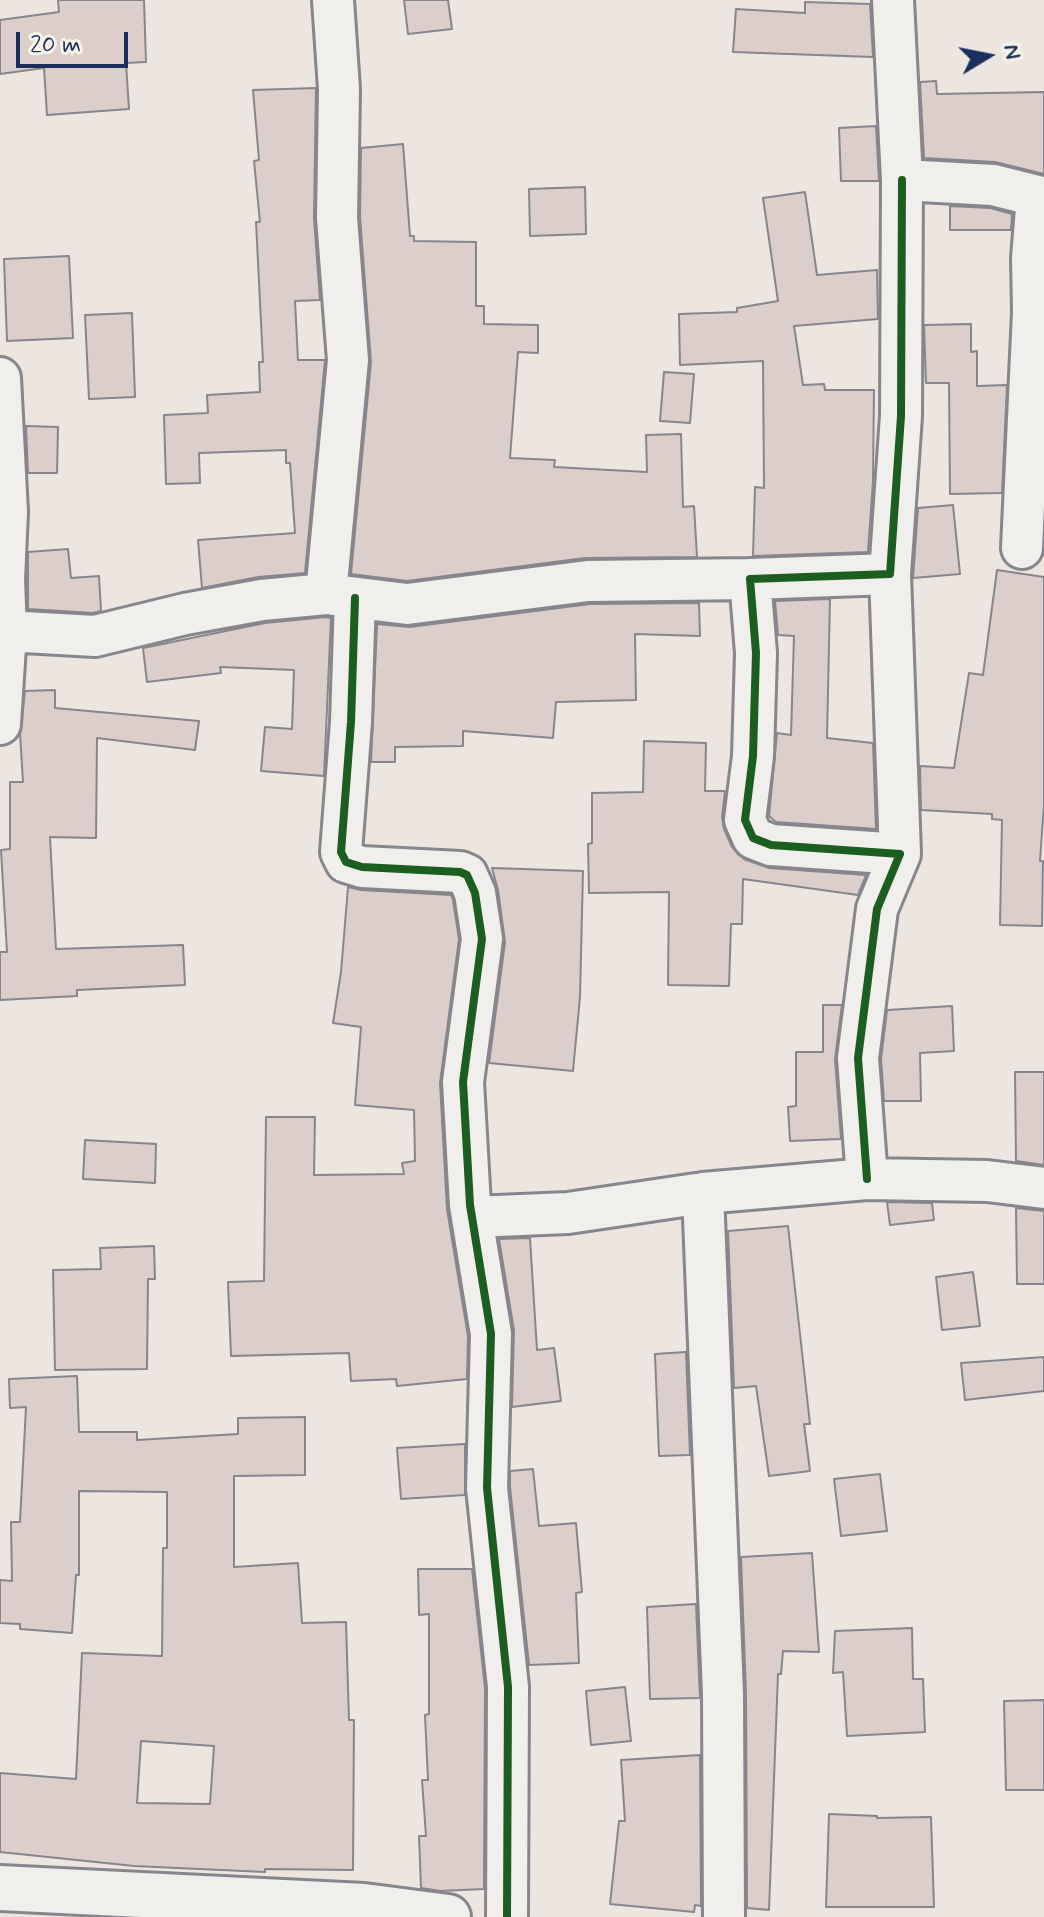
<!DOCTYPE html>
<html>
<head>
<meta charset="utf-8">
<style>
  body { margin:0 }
  #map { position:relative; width:1044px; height:1917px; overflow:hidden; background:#ede5e0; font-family:Mynerve,sans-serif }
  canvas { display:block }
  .north { position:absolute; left:948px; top:16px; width:80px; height:80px; -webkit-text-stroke:6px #f7f3e8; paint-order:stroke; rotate:80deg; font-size:22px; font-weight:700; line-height:32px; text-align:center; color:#1b2f5e }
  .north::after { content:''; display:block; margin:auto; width:28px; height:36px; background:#1b2f5e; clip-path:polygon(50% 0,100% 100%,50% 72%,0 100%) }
  .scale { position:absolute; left:16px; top:32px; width:112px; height:36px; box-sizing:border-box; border:4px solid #1b2f5e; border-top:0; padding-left:10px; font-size:24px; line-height:28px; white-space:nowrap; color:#1b2f5e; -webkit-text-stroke:6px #f7f3e8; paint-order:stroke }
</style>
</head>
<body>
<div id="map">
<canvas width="1044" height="1917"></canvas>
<div class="north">N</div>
<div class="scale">20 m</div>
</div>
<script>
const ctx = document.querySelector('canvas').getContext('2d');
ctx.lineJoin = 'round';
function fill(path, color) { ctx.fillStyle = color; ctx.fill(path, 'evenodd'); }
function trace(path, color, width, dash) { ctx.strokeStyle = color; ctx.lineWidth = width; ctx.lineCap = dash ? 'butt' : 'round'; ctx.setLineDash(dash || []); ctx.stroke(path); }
const building = new Path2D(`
  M 58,0 L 144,0 L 146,62 L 126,63 L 129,109 L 47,115 L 44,68 L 0,74 L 0,20 L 59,12 Z
  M 404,0 L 448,0 L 452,29 L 408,34 Z
  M 805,2 L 870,4 L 873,57 L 733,52 L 736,9 L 805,13 Z
  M 936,81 L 937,94 L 1044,92 L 1044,174 L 995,162 L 924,158 L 920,82 Z
  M 316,88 L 314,218 L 320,300 L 295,301 L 298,360 L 325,360 L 305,573 L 258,577 L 202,588 L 198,540 L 295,533 L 290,463 L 286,463 L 286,450 L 199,453 L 200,483 L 166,484 L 164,415 L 208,413 L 207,395 L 260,392 L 259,362 L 263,362 L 256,222 L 260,222 L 254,161 L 259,160 L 253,90 Z
  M 876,126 L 879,181 L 841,181 L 839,128 Z
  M 403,144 L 410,236 L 414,236 L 414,241 L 476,242 L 476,306 L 484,306 L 484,324 L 538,325 L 538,353 L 518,352 L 510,458 L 555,460 L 554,467 L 647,472 L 646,435 L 681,434 L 683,507 L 694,506 L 697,557 L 585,558 L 407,581 L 351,574 L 371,362 L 360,217 L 361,148 Z
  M 585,187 L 586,234 L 530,236 L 529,189 Z
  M 805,192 L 817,275 L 877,270 L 878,319 L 794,326 L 803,385 L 824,384 L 825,390 L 874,390 L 873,481 L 868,552 L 753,556 L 755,487 L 764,488 L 763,361 L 680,365 L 679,314 L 737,312 L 737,308 L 778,301 L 763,198 Z
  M 950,206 L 990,208 L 1012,214 L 1011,230 L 950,230 Z
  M 69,256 L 73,338 L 7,341 L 4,259 Z
  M 132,313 L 135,397 L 89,399 L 85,315 Z
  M 971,324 L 971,352 L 977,351 L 977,386 L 1007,385 L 1002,493 L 950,494 L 949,383 L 926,383 L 924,325 Z
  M 664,372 L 694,374 L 690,423 L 660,421 Z
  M 26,426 L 58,427 L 57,473 L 28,473 Z
  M 953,505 L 960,574 L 913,578 L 918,508 Z
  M 68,549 L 71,578 L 99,576 L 101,611 L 93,613 L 28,609 L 28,552 Z
  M 997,570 L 1044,577 L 1044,804 L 1040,861 L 1043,861 L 1042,926 L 1000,925 L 1002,820 L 992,819 L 992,814 L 921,810 L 920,766 L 954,768 L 969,673 L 983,675 Z
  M 830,599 L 827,738 L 873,743 L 876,829 L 776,822 L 769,816 L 777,733 L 791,735 L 794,636 L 778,635 L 775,601 Z
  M 699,603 L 700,636 L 635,634 L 636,700 L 556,702 L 553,738 L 463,731 L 463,746 L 395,747 L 395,762 L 371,762 L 377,624 L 410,627 L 590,604 Z
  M 326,617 L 331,618 L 324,776 L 261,771 L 265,727 L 292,729 L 294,670 L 220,667 L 221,673 L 147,682 L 143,648 L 265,623 Z
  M 55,690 L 55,708 L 199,721 L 195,750 L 97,738 L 96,838 L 50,837 L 56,949 L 183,945 L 185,985 L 77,990 L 77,996 L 0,1000 L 0,952 L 7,952 L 1,850 L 10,849 L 10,782 L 23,782 L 20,734 L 25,691 Z
  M 644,741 L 706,743 L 705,791 L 725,791 L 722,817 L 724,829 L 732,847 L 744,859 L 769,868 L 866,875 L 858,895 L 743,879 L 742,924 L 731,924 L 729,986 L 668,985 L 669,892 L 589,893 L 588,844 L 592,843 L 592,793 L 643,792 Z
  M 492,868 L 583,871 L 580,997 L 573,1071 L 489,1063 L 505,942 L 498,890 Z
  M 348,887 L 361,890 L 451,895 L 453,900 L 459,939 L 440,1083 L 447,1209 L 468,1336 L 467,1379 L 397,1386 L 396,1379 L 351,1381 L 349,1353 L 231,1356 L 228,1282 L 264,1281 L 266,1117 L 315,1117 L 314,1175 L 404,1174 L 402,1163 L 415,1161 L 414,1110 L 355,1105 L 361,1027 L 333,1023 L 341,972 Z
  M 823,1005 L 842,1005 L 835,1059 L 841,1139 L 790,1141 L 788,1107 L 796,1106 L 796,1052 L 823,1052 Z
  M 952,1006 L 954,1051 L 920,1053 L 921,1101 L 884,1101 L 881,1059 L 887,1010 Z
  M 1015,1072 L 1044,1072 L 1044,1165 L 1016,1161 Z
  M 85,1140 L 156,1144 L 155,1183 L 83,1179 Z
  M 887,1202 L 932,1203 L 934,1220 L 890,1225 Z
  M 1016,1208 L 1044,1211 L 1044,1284 L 1017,1284 Z
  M 788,1226 L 810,1424 L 804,1424 L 810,1471 L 769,1476 L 756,1386 L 734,1388 L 728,1231 Z
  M 530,1238 L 537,1350 L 554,1348 L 561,1401 L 512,1407 L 514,1331 L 499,1239 Z
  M 154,1246 L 155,1279 L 148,1279 L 147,1369 L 55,1370 L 53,1270 L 101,1269 L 100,1248 Z
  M 973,1272 L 980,1326 L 942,1330 L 936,1277 Z
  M 686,1352 L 690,1455 L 659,1456 L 655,1354 Z
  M 1044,1357 L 1044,1391 L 965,1400 L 961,1363 Z
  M 77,1376 L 79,1432 L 137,1432 L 137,1440 L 238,1434 L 238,1418 L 305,1417 L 305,1475 L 234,1476 L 234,1567 L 298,1563 L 302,1623 L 346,1622 L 349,1720 L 354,1720 L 353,1870 L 265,1869 L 265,1872 L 134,1866 L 0,1852 L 0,1773 L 76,1779 L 82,1653 L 162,1656 L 163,1548 L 167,1548 L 167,1492 L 79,1491 L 79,1575 L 76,1575 L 72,1633 L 20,1629 L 20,1624 L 0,1623 L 0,1580 L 12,1581 L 11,1522 L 20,1522 L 26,1407 L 10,1408 L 9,1379 ZM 141,1741 L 214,1746 L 210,1804 L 137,1803 Z
  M 465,1444 L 465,1495 L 401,1499 L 397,1448 Z
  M 533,1469 L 539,1526 L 576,1523 L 582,1592 L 576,1593 L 579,1663 L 529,1665 L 510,1487 L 510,1471 Z
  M 880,1474 L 887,1531 L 841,1536 L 834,1479 Z
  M 812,1553 L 819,1652 L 783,1651 L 781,1674 L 778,1674 L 769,1910 L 747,1908 L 746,1694 L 741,1557 Z
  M 418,1569 L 472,1569 L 485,1688 L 484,1889 L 440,1891 L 421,1888 L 419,1836 L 426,1836 L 422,1780 L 428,1780 L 425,1715 L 429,1714 L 429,1614 L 419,1615 Z
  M 696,1604 L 700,1698 L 650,1699 L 647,1607 Z
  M 912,1628 L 913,1679 L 923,1679 L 925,1732 L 847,1736 L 843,1672 L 833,1673 L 835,1631 Z
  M 625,1687 L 631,1741 L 591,1745 L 586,1691 Z
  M 1044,1700 L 1044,1790 L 1006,1790 L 1004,1701 Z
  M 700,1755 L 701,1906 L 695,1905 L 694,1912 L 610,1904 L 619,1821 L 625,1821 L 621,1760 Z
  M 829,1814 L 877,1816 L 877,1818 L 931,1817 L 934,1907 L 826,1907 Z`);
const minor = new Path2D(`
  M 333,0 L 339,89 L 337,218 L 348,360 L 326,594 L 407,604 L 588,581 L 750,579
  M 893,0 L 902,180 L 993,185 L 1037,196 L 1032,258 L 1033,312 L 1044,312
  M 0,378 L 7,512
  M 0,511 L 7,512 L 4,580 L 6,631 L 95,636 L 185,614 L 262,600 L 326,594
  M 1022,548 L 1033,312
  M 890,574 L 900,854
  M 355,598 L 351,722 L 341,852 L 346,862 L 362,867 L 460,872 L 467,875 L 475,893 L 482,939 L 463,1082 L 470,1205 L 491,1334 L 487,1488 L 508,1687 L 507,1917
  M 0,724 L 6,631
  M 867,1179 L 858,1058 L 877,909 L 900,854 L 771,845 L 753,838 L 745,820 L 753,756 L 756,653 L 750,579 L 890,574 L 901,416 L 902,180
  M 703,1193 L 723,1694 L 724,1917
  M 473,1217 L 568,1213 L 703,1193 L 867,1179 L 987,1181 L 1044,1188`);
const tertiary = new Path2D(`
  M 0,1888 L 364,1906 L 448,1917`);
const cycleway = new Path2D(`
  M 355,598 L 351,722 L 341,852 L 346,862 L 362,867 L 460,872 L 467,875 L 475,893 L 482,939 L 463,1082 L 470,1205 L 491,1334 L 487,1488 L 508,1687 L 507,1917
  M 867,1179 L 858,1058 L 877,909 L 900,854 L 771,845 L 753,838 L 745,820 L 753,756 L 756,653 L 750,579 L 890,574 L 901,416 L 902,180`);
fill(building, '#dcceca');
trace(building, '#86868c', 2);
trace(minor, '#86868c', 46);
trace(tertiary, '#86868c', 50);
trace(minor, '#f1efeb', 40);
trace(tertiary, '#f1efeb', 44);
trace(cycleway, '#1b5e20', 8);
</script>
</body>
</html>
